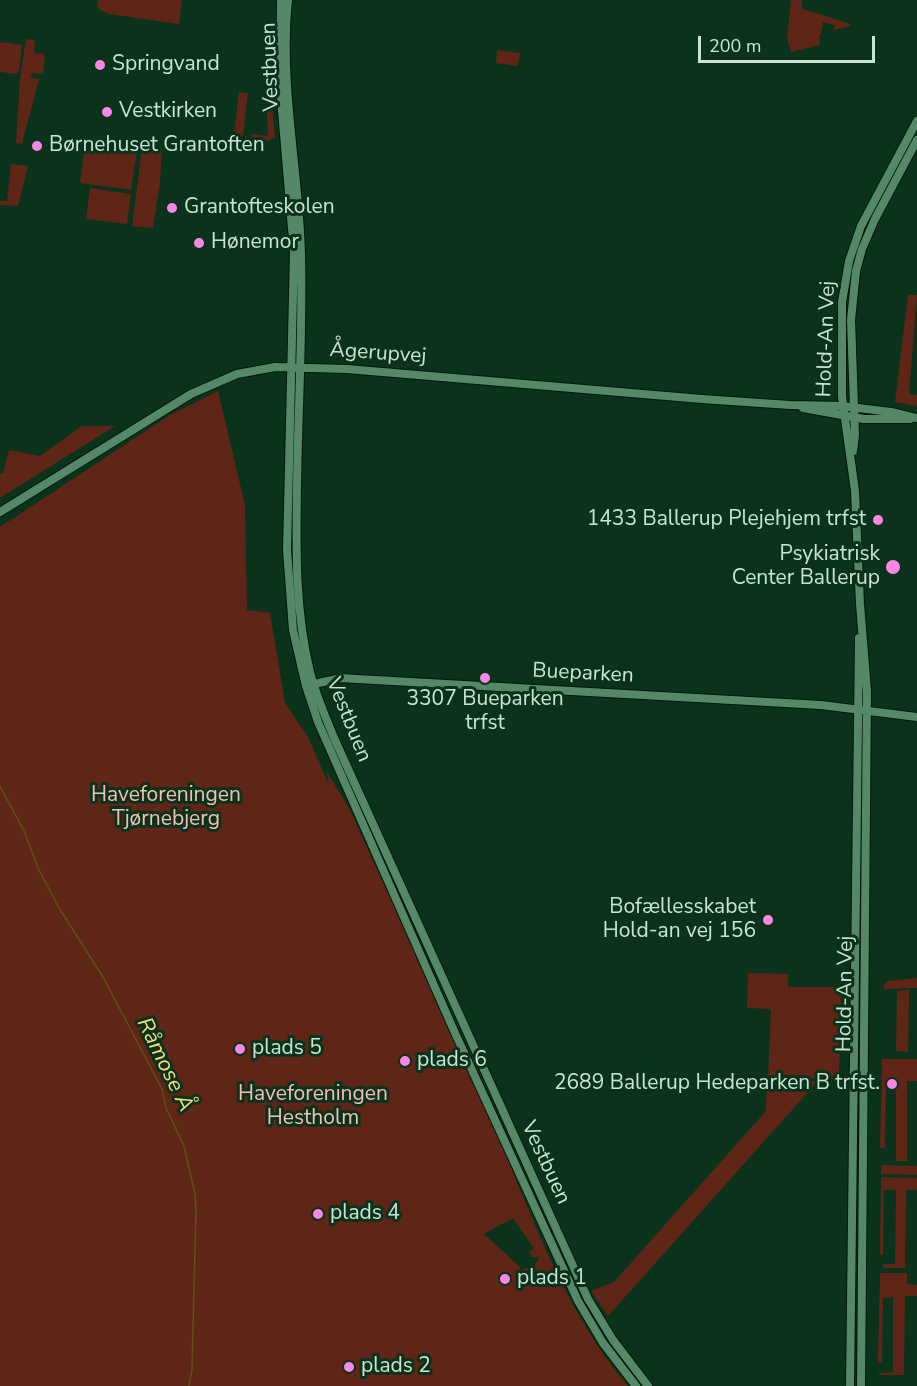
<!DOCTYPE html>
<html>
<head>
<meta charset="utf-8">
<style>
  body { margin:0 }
  #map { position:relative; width:917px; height:1386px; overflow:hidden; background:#0b331c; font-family:"Nunito Sans",sans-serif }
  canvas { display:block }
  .scale { position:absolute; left:698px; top:36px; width:177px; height:27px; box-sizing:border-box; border:3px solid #c9e4d1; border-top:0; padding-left:8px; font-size:18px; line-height:21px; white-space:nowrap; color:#c9e4d1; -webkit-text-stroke:4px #0b331c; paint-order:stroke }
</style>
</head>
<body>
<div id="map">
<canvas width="917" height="1386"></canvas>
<div class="scale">200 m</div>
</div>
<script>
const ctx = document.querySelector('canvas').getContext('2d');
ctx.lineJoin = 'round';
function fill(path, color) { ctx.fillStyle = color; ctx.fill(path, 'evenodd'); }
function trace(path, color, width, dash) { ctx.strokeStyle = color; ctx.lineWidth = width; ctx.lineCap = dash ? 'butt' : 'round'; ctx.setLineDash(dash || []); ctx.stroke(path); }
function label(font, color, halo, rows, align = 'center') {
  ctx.font = font + ' "Nunito Sans",sans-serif'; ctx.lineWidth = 6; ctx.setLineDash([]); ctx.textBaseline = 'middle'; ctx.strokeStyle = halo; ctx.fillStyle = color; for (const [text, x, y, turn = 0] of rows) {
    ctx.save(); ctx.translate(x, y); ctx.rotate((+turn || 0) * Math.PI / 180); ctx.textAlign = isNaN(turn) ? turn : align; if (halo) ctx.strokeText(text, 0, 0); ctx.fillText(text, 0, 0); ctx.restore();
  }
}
const green = new Path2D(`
  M 98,0 L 182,0 L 179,24 L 109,14 L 97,8 Z
  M 791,0 L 802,0 L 802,9 L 851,24 L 850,26 L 834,30 L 835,25 L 823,22 L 821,34 L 819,36 L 820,45 L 791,52 L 787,38 Z
  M 26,39 L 35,40 L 34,53 L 45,54 L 43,74 L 32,73 L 31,78 L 39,79 L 22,144 L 16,143 L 20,79 Z
  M 0,42 L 22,45 L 19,72 L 16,74 L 0,72 Z
  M 497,50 L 520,53 L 518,66 L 496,63 Z
  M 239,92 L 248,93 L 243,136 L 234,135 Z
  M 266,94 L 271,95 L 275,138 L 267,141 L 251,139 L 252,134 L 268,136 Z
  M 86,137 L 138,144 L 131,190 L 80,183 Z
  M 162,147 L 160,183 L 153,228 L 132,226 L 142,148 L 157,151 Z
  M 11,164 L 28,166 L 18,206 L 0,205 L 0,201 L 7,201 Z
  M 90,188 L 131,194 L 127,224 L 86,219 Z
  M 908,295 L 917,295 L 909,394 L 917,395 L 917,406 L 895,402 Z
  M 218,391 L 245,505 L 247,610 L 270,613 L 285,703 L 308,737 L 329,785 L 327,772 L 350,810 C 395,909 441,1008 486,1108 C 527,1201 561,1308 628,1386 L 0,1386 L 0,527 L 170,415 ZM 513,1218 L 534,1248 L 529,1252 L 532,1257 L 539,1257 L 535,1265 L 521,1270 L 519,1266 L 484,1234 Z
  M 82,426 L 115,426 L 0,498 L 0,474 L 3,473 L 9,450 L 40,456 Z
  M 748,973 L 788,974 L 788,987 L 841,987 L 839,1078 L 768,1078 L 771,1009 L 747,1008 Z
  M 917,978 L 917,988 L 884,989 L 884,984 L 888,981 Z
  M 909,990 L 908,1052 L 896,1051 L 897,994 L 897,991 Z
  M 882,1059 L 917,1059 L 917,1081 L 907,1081 L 907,1161 L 896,1161 L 896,1083 L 886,1083 L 885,1148 L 880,1148 Z
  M 767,1080 L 818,1081 L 608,1316 L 591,1291 L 614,1282 L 766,1111 Z
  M 881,1165 L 917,1166 L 917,1175 L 881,1174 Z
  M 881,1177 L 917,1178 L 917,1190 L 906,1190 L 905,1268 L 883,1268 L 883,1264 L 895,1264 L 896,1190 L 884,1190 L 883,1255 L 880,1255 Z
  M 880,1273 L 907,1273 L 907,1284 L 917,1285 L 917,1296 L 905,1296 L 904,1375 L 879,1375 L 879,1373 L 893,1372 L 893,1297 L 883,1298 L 882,1363 L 878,1363 Z`);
const stream = new Path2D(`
  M 0,786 L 24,831 L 39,870 L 59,908 L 103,977 L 162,1089 L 166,1108 L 184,1146 L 195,1194 L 196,1210 L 192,1369 L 189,1386`);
const tertiary = new Path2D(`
  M 281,0 L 280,87 L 294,252 L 287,550 L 293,630 L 306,686 L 318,722 L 455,1033 L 578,1301 L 603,1343 L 636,1386
  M 288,0 C 279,85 299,170 301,254 C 303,332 298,409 297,487 C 296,549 295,611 310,672 C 316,696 326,718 335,740 L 588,1299 L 613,1340 L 648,1386
  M 803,408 L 864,419 L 910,419
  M 853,451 L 855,435 L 851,320 L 856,271 L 862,249 L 875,219 L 917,140
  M 0,512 L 191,394 L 237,374 L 275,367 L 347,369 L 702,399 L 790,405 L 842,406 L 891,412 L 917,418
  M 310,685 L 341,678 L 357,679 L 821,705 L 917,717
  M 850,1386 L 859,638
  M 861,1386 L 867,691 L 860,604 L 855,491 L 842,397 L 842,302 L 849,261 L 861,226 L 917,121`);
const markers = [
  [100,65,6,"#fb87e5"],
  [107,112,6,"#fb87e5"],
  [37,146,6,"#fb87e5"],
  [172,208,6,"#fb87e5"],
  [199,243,6,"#fb87e5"],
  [878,520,6,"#fb87e5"],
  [893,567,8,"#fb87e5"],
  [485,678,6,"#fb87e5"],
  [768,920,6,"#fb87e5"],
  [240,1049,6,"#fb87e5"],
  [405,1061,6,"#fb87e5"],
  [892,1084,6,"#fb87e5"],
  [318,1214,6,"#fb87e5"],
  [505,1279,6,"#fb87e5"],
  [349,1367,6,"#fb87e5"]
];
const poiNames = [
  ["Springvand",112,65],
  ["Vestkirken",119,112],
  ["Børnehuset Grantoften",49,146],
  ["Grantofteskolen",184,208],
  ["Hønemor",211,243],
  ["1433 Ballerup Plejehjem trfst",866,520,"right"],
  ["Psykiatrisk",880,555,"right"],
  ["Center Ballerup",880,579,"right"],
  ["3307 Bueparken",485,700,"center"],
  ["trfst",485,724,"center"],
  ["Bofællesskabet",756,908,"right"],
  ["Hold-an vej 156",756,932,"right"],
  ["plads 5",252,1049],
  ["plads 6",417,1061],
  ["2689 Ballerup Hedeparken B trfst.",880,1084,"right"],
  ["plads 4",330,1214],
  ["plads 1",517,1279],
  ["plads 2",361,1367]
];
const streetNames = [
  ["Vestbuen",271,67,-92],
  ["Hold-An Vej",827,339,-88],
  ["Ågerupvej",378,354,4],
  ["Bueparken",583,674,3],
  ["Vestbuen",348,720,68],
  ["Hold-An Vej",846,994,-89],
  ["Vestbuen",545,1163,65]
];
const parkNames = [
  ["Haveforeningen",166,796],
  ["Tjørnebjerg",166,820],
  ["Haveforeningen",313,1095],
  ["Hestholm",313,1119]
];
const waterNames = [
  ["Råmose Å",164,1065,64]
];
fill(green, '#5f2517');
trace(stream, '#5f5117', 1.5);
trace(tertiary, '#001909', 10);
trace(tertiary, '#586', 8);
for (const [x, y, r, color] of markers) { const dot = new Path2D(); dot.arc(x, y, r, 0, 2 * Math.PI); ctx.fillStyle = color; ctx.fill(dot); trace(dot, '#0b331c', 2); }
label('21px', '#c9e4d1', '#0b331c', poiNames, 'left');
label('21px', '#c9e4d1', '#0b331c', streetNames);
label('21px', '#f4c0b3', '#0b331c', parkNames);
label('italic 22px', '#fade77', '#0b331c', waterNames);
</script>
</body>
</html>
